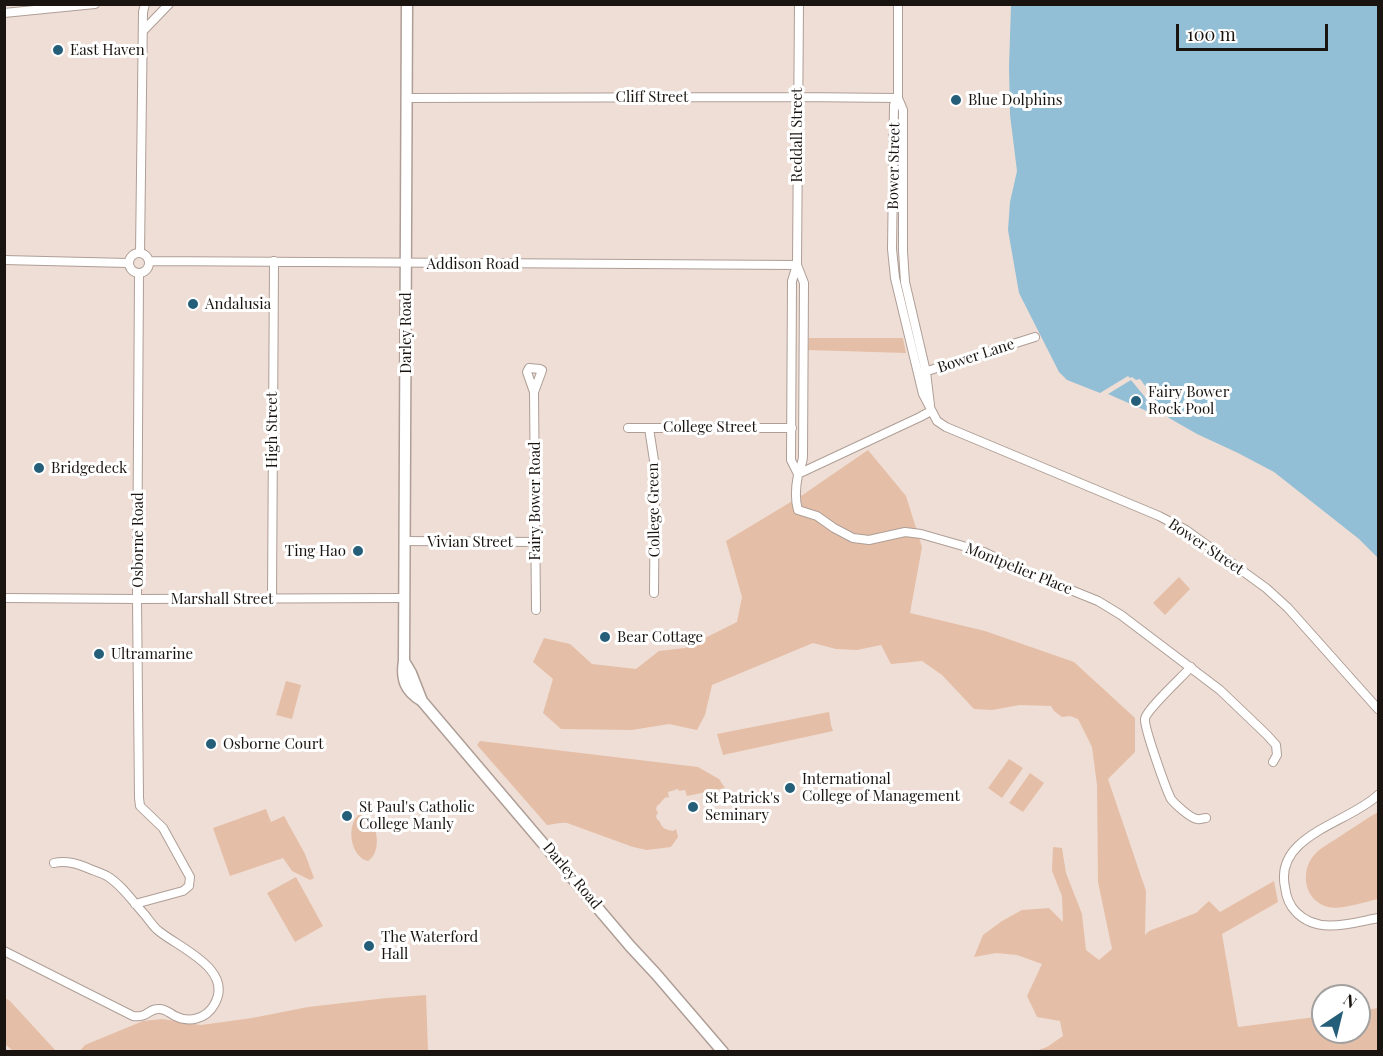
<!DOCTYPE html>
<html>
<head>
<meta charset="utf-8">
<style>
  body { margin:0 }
  #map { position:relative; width:1383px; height:1056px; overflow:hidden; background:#efded5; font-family:"Playfair Display",serif }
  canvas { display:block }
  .frame { position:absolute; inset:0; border:6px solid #1a1411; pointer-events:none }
  .north { position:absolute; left:1311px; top:984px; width:60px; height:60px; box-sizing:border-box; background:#fff; border:2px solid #a3a1a0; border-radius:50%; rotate:35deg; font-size:16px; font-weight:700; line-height:24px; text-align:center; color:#1a1411 }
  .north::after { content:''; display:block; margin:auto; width:21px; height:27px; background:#255e78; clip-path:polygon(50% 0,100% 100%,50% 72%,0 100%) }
  .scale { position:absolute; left:1176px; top:24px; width:152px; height:27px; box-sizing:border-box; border:3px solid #1a1411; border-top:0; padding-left:8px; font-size:18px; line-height:21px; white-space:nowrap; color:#1a1411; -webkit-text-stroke:4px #fff; paint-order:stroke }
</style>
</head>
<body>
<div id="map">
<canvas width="1383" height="1056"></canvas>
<div class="frame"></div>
<div class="north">N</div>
<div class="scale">100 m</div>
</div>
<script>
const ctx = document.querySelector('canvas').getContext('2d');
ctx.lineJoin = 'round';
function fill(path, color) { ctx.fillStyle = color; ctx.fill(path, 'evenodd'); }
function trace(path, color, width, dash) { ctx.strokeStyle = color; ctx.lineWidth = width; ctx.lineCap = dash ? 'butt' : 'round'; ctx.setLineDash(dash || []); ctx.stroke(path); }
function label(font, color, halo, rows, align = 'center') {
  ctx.font = font + ' "Playfair Display",serif'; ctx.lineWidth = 6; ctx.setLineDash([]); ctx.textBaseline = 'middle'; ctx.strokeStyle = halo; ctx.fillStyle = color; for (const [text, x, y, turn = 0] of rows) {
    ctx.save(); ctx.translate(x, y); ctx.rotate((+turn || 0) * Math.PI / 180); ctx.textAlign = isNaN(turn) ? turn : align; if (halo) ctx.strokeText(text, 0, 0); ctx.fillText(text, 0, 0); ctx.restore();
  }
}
const green = new Path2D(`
  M 809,338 L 903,338 L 906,353 L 808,350 Z
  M 868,450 L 906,496 L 922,547 L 910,613 L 985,631 L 1074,662 L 1135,718 L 1135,752 L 1108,779 L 1146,891 L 1145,935 L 1149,931 L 1196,913 L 1209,901 L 1220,912 L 1274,881 L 1278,902 L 1222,934 L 1238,1027 L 1323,1016 L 1323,1032 L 1359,1032 L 1359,1011 L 1378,1008 L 1378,1051 L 1036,1051 L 1047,1047 L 1063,1036 L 1060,1021 L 1037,1017 L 1027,996 L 1042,964 L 1017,955 L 996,953 L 974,957 L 983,935 L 1002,921 L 1022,910 L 1049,908 L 1063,922 L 1062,896 L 1052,871 L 1053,847 L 1062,848 L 1066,873 L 1082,914 L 1086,950 L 1099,960 L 1112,949 L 1098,882 L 1097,785 L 1092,747 L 1078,719 L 1070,716 L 1062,717 L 1054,711 L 1051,706 L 1020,705 L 992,710 L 974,709 L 942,675 L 922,661 L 891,664 L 881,645 L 857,650 L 836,649 L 813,643 L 712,685 L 705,715 L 697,730 L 669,724 L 632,730 L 561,729 L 543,713 L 553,679 L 533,662 L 544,638 L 570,644 L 592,664 L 636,669 L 659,651 L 685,648 L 737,622 L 742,597 L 726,541 L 804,494 Z
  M 1179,577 L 1190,589 L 1165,615 L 1153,603 Z
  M 286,681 L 301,685 L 292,719 L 276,715 Z
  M 829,712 L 831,725 L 833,731 L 723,755 L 717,734 Z
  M 480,741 L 698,767 L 719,779 L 725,788 L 687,796 L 685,790 L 679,791 L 678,789 L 668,792 L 669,798 L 666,797 C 662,800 661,803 657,806 L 656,809 L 658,813 L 656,816 L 657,819 L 660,822 C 661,828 667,830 673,831 L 676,829 L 678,837 L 671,847 L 647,850 L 633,847 L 567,823 C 560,822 554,825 547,825 L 477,745 Z
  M 1009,759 L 1023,768 L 1002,798 L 988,788 Z
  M 1030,773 L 1044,783 L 1023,812 L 1009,803 Z
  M 266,809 L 271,822 L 284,816 L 305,854 L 314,878 L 310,880 L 292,871 L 283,858 L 230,876 L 213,828 Z
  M 1378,812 L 1378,899 C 1365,902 1341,910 1328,907 C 1303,901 1299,868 1317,852 C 1322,847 1330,843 1336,839 C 1350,830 1364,820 1378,812 Z
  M 361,813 C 378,818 383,852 368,861 C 350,857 345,823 361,813 Z
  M 296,877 L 323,926 L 295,942 L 267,893 Z
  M 426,995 L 428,1051 L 79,1052 L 85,1045 L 143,1021 L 162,1019 L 201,1025 L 252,1018 L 308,1007 L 387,998 Z
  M 5,998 L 10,1001 L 56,1051 L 13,1051 L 5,1044 Z`);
const water = new Path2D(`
  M 1011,5 L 1378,5 L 1378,558 L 1359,539 L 1274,472 L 1238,453 L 1197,434 L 1169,418 L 1140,379 L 1136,380 L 1132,377 L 1130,378 L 1128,376 L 1100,393 L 1067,380 L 1059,372 L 1019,293 L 1008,230 L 1010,202 L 1017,171 L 1010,115 L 1009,67 Z
  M 1131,380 L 1154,408 L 1149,412 L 1108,394 Z`);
const minor = new Path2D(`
  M 898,4 L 898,98 L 903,110 L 903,251 L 905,282 L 926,372 L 930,405
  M 4,13 L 95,4
  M 143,31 L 169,4
  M 406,98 L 797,97 L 898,98
  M 898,98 L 894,105 L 892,249 L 895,278 L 923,394 L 937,421 L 946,427 L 1159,516 L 1186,530 L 1266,588 L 1288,608 L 1378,709
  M129 263a10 10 0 1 1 20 0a10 10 0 1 1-20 0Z
  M 140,253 L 143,12 L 145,4
  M 4,260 L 128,263
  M 149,261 L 797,265
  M 797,265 L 804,283 L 803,456 C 803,464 799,468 798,475 C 796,485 795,500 798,510 L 817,516 L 834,528 L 853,538 L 869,540 L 905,532 L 921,534 L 984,552 L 1019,569 L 1098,601 L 1121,615 L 1220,690 L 1267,735 L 1276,745 L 1277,755 L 1273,762
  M 921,373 L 1035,337
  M 534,392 L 541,373 L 542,370 L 540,369 L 529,368 L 527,372 L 534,392 L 536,610
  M 628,428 L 792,428
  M 649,428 L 655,467 L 654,593
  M 798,474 L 791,460 L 792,281 L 797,265 L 799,4
  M 798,474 L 920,417 L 931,411
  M 404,541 L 535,542
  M 4,598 L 137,599 L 404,598
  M 272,598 L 274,261
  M 1191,667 C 1182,677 1146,710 1145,719 C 1144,728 1166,789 1171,799 C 1175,804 1190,818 1197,819 C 1200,820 1203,818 1206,818
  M 1378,795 C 1349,823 1274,835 1285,887 C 1286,896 1290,906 1296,912 C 1318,935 1352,923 1378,918
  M 135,904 L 183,891 L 189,886 L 190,877 L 163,828 L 140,806 L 139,798 L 137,599 L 139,274
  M 4,951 L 133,1016 C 148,1018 148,1009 158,1009 C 165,1008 169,1013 175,1016 C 189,1023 206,1019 214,1005 C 235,970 180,948 160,932 C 154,928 150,921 145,915 C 133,902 122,885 107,876 C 101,873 95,871 90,869 C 78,864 67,860 54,863`);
const tertiary = new Path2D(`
  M 407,4 L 404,661 C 401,679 405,691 422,701 L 630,946 L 656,974 L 723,1052
  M 404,661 L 411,673 L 422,701`);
const markers = [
  [58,50,6,"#255e78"],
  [956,100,6,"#255e78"],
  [193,304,6,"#255e78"],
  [1136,401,6,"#255e78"],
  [39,468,6,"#255e78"],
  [358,551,6,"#255e78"],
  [605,637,6,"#255e78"],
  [99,654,6,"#255e78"],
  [211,744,6,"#255e78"],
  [790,788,6,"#255e78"],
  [693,807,6,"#255e78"],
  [347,816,6,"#255e78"],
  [369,946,6,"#255e78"]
];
const poiNames = [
  ["East Haven",70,50],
  ["Blue Dolphins",968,100],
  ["Andalusia",205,304],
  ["Fairy Bower",1148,392],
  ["Rock Pool",1148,409],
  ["Bridgedeck",51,468],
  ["Ting Hao",346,551,"right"],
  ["Bear Cottage",617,637],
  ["Ultramarine",111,654],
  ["Osborne Court",223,744],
  ["International",802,779],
  ["College of Management",802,796],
  ["St Patrick's",705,798],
  ["Seminary",705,815],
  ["St Paul's Catholic",359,807],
  ["College Manly",359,824],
  ["The Waterford",381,937],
  ["Hall",381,954]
];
const streetNames = [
  ["Cliff Street",652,97],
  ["Reddall Street",797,135,-90],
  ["Bower Street",894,166,-89],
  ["Addison Road",473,264],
  ["Darley Road",406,333,-90],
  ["Bower Lane",976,356,-18],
  ["College Street",710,427],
  ["High Street",272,430,-90],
  ["Fairy Bower Road",535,501,-90],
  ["College Green",654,510,-91],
  ["Osborne Road",138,540,-90],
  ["Vivian Street",470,542],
  ["Bower Street",1206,547,34],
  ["Montpelier Place",1019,569,22],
  ["Marshall Street",222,599],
  ["Darley Road",572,876,50]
];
fill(green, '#e5bea7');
fill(water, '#93bfd6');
trace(minor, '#ae9e96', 10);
trace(tertiary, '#ae9e96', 13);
trace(minor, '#fff', 8);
trace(tertiary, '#fff', 10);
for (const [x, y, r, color] of markers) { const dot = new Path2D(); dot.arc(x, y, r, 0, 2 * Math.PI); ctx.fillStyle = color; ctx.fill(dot); trace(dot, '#fff', 2); }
label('15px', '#1a1411', '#fff', poiNames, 'left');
label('15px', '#1a1411', '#fff', streetNames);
</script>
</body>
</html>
